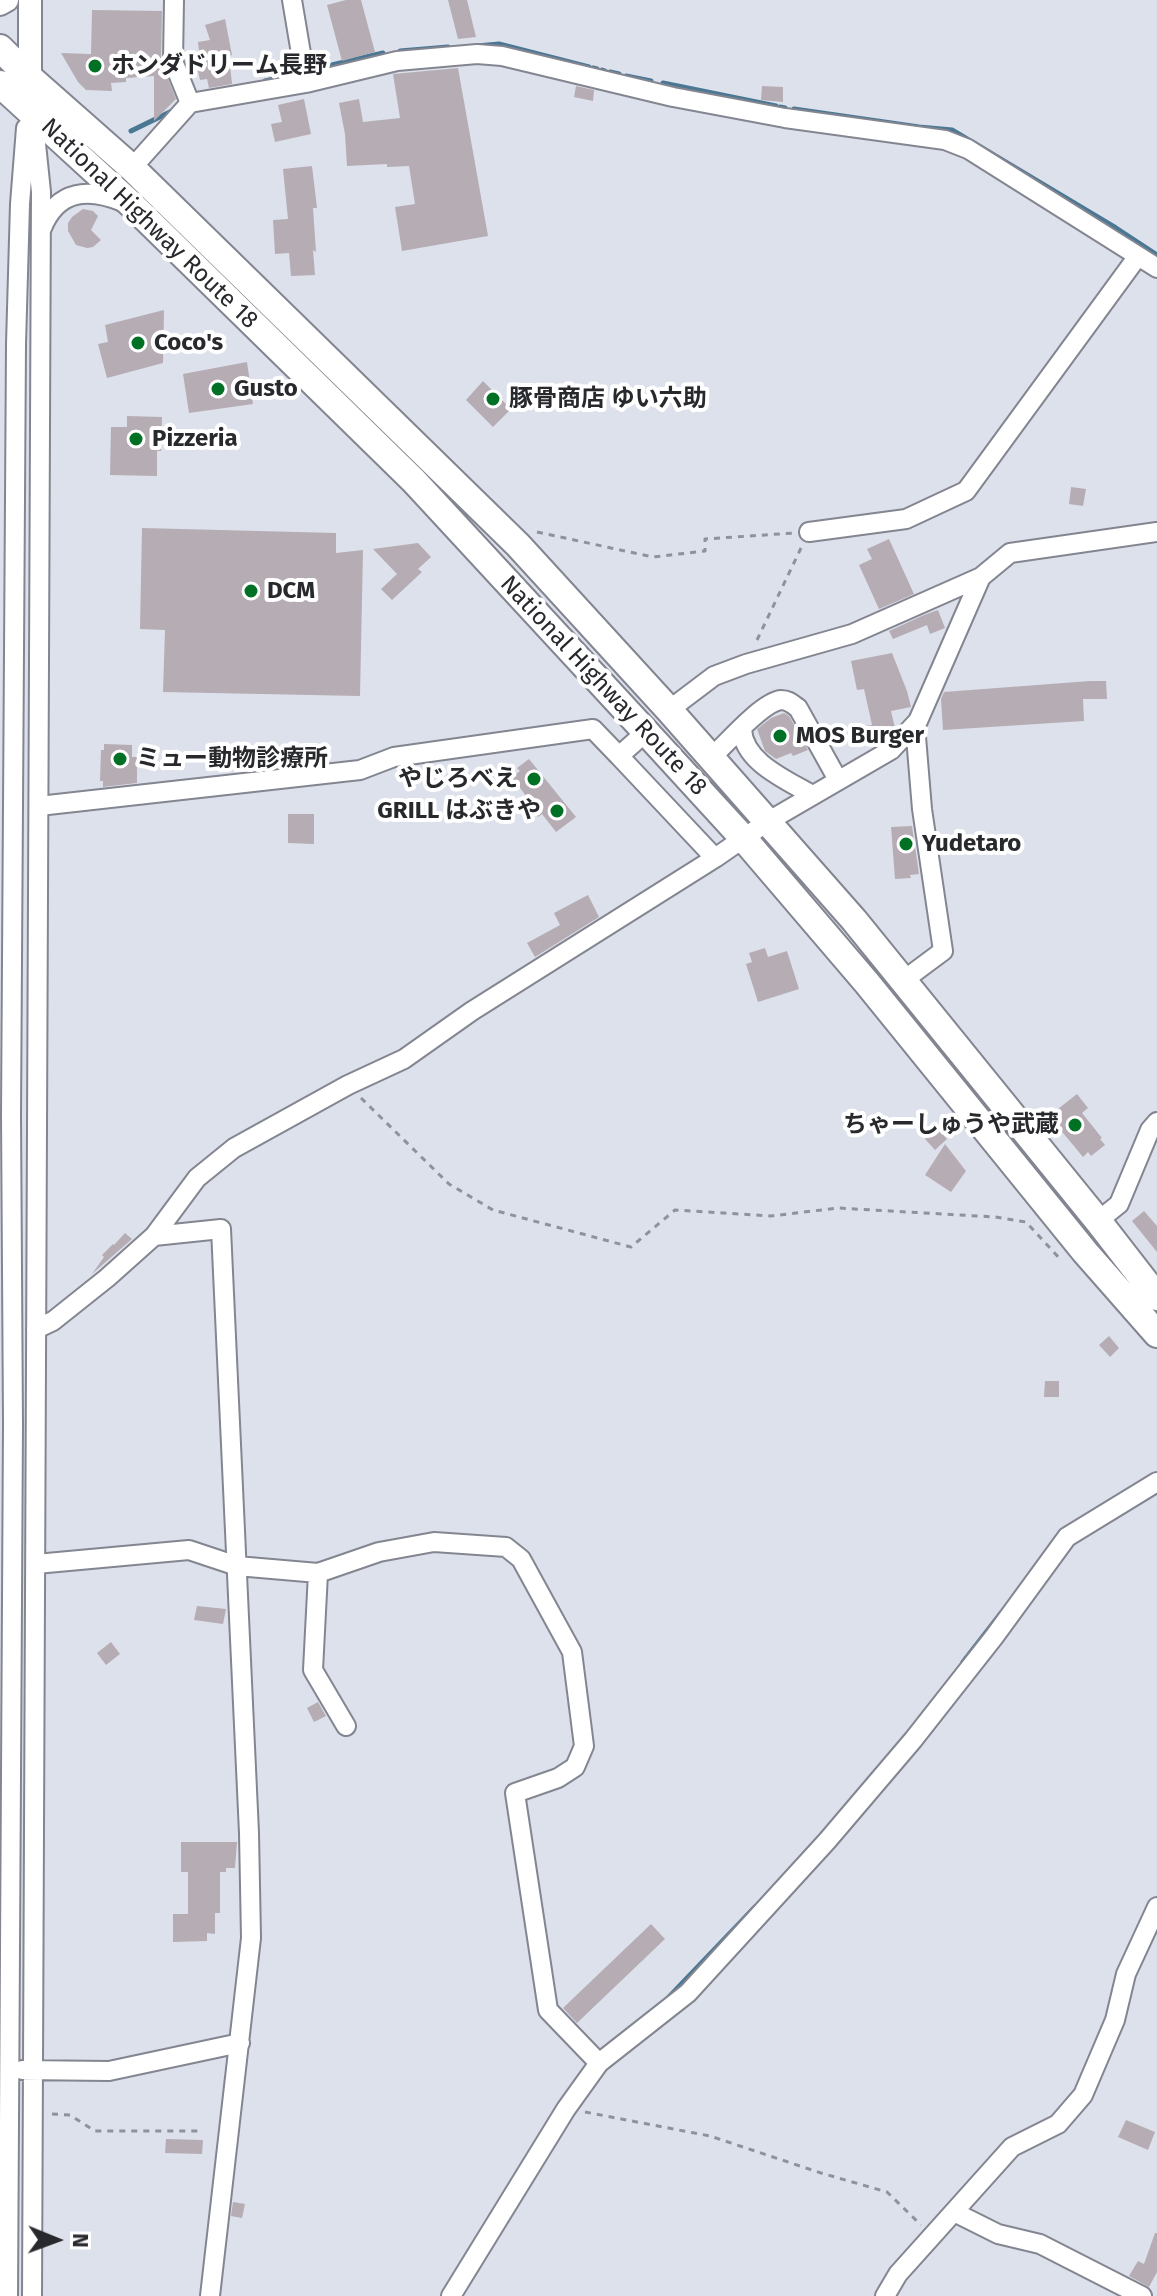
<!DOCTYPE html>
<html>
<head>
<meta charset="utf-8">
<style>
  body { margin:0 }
  #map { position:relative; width:1157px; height:2296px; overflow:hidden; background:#dde1ec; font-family:"Fira Sans",sans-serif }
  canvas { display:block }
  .north { position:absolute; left:16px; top:2200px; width:80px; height:80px; -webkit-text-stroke:6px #fff; paint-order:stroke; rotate:91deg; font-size:22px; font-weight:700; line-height:32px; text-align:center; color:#28292d }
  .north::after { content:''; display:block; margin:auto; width:28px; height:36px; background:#28292d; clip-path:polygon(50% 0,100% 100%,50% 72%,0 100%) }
</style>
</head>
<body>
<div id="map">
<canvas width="1157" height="2296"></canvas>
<div class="north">N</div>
</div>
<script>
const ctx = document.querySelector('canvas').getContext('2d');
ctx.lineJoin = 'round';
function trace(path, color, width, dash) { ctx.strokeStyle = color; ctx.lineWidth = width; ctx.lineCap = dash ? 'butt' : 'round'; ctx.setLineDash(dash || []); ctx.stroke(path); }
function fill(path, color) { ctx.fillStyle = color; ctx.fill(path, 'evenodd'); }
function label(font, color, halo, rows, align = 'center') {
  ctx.font = font + ' "Fira Sans","Noto Sans JP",sans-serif'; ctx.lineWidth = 8; ctx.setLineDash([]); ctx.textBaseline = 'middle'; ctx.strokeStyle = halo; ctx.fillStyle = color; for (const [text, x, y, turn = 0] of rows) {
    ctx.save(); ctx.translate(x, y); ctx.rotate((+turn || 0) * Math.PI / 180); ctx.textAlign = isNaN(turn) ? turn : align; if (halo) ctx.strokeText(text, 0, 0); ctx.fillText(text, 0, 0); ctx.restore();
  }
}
const stream = new Path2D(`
  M 477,46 L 499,44 L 589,67
  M 400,51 L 448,47
  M 319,68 L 383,53
  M 593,68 L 597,69
  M 602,70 L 605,71
  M 610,72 L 619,74
  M 626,76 L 651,81
  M 265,81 L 292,75
  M 663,83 L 776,106
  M 780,107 L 785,108
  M 794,109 L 919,127 L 952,130 L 1116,228 L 1157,255
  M 131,131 L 172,111
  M 963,1662 L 1001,1613
  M 668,1998 L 755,1907`);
const building = new Path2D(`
  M 346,0 L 361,0 L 375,52 L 342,61 L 327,5 Z
  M 448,0 L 467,0 L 476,37 L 458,39 Z
  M 92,10 L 162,11 L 161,61 L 176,99 L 154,121 L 154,76 L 126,78 L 126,82 L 111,83 L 112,91 L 86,90 L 78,82 L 61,53 L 91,54 Z
  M 225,19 L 232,55 L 229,56 L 232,84 L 209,88 L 207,79 L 200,80 L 194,52 L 199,51 L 198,42 L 210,40 L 205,25 Z
  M 458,68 L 488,236 L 402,251 L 395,207 L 415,204 L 409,166 L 387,167 L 387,164 L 347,166 L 345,134 L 339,103 L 359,99 L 363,122 L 400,118 L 393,74 Z
  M 576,86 L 594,90 L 593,101 L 574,97 Z
  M 762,86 L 783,87 L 783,102 L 761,100 Z
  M 304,99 L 311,134 L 275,142 L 271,124 L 282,122 L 278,105 Z
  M 312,166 L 317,208 L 313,208 L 316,252 L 313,250 L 315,275 L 291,276 L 289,253 L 275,254 L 273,220 L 288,219 L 283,169 Z
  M 83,209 L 93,211 L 98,216 L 91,230 L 101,240 L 93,247 L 87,248 L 76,245 L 68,231 L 68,223 L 72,217 Z
  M 164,310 L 163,363 L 107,378 L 98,344 L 108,342 L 105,325 Z
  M 247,362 L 253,404 L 189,413 L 183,374 Z
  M 483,381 L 511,409 L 493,427 L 466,400 Z
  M 127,416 L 162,417 L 161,451 L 157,451 L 157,476 L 110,475 L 111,427 L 127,427 Z
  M 1071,487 L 1086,489 L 1083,506 L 1069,504 Z
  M 142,528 L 336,533 L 336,553 L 363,550 L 360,696 L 163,692 L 165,630 L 140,629 Z
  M 889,539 L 914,594 L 879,609 L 859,565 L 872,559 L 867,549 Z
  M 418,543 L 431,557 L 418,569 L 422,572 L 392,600 L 381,589 L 397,574 L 373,549 Z
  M 938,610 L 945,628 L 930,634 L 927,625 L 893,639 L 889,631 L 924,615 L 924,617 L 924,615 Z
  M 892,653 L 907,691 L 911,707 L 891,711 L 895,728 L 887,737 L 868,741 L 865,726 L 872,725 L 864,689 L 857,690 L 851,661 Z
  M 1090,681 L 1106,681 L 1107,699 L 1083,699 L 1084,721 L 943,730 L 941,699 L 944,692 Z
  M 784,713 L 789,716 L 808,750 L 793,756 L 791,753 L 776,759 L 765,751 L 757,729 L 771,718 Z
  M 104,744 L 132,745 L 132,757 L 137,757 L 137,783 L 103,787 L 103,781 L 100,781 L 101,750 L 104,750 Z
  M 529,759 L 576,817 L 556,832 L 542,814 L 538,817 L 530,806 L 532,804 L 512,777 L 520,771 L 517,768 Z
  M 288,814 L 314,814 L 314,844 L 288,843 Z
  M 912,826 L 919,874 L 910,875 L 911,878 L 895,879 L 891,827 Z
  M 588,895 L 599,917 L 535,957 L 527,943 L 560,925 L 554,913 Z
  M 765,948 L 768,957 L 787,951 L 799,989 L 758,1002 L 746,964 L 752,962 L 749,953 Z
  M 1077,1094 L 1088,1108 L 1082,1113 L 1102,1138 L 1100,1139 L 1105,1145 L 1091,1156 L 1088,1152 L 1083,1157 L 1049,1116 Z
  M 937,1128 L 947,1139 L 935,1150 L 925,1139 Z
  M 945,1144 L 966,1171 L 951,1192 L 925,1175 Z
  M 1144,1211 L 1157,1226 L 1157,1252 L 1132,1221 Z
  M 125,1233 L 132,1239 L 92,1274 L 104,1257 L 102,1255 L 113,1244 L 114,1245 Z
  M 1109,1336 L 1119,1348 L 1110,1357 L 1099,1345 Z
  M 1045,1381 L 1059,1381 L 1059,1397 L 1044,1397 Z
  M 197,1606 L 226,1609 L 223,1624 L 194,1620 Z
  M 111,1642 L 120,1654 L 106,1665 L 97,1653 Z
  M 318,1702 L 326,1716 L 314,1722 L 307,1708 Z
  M 181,1842 L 237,1842 L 235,1868 L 226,1868 L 226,1872 L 220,1872 L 220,1913 L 215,1913 L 215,1934 L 207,1933 L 207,1941 L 173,1942 L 173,1914 L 188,1914 L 188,1872 L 181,1872 Z
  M 651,1924 L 665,1939 L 577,2023 L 563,2008 Z
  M 1126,2120 L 1155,2132 L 1148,2150 L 1118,2137 Z
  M 166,2139 L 203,2140 L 202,2154 L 165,2153 Z
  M 233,2202 L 245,2204 L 242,2218 L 231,2216 Z
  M 1155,2233 L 1157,2233 L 1157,2272 L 1149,2287 L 1129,2276 L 1138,2261 L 1144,2264 Z`);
const path = new Path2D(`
  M 537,532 L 653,557 L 705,551 L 705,539 L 794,533
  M 757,640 L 802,546
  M 361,1098 L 449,1184 L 493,1210 L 631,1247 L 675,1210 L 771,1216 L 838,1208 L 995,1217 L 1026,1222 L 1062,1261
  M 585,2112 L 710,2136 L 821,2173 L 887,2192 L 921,2225
  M 52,2114 L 70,2115 L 95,2131 L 203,2131`);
const minor = new Path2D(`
  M 174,0 L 173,61 L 190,103
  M 292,0 L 306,83
  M 29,109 L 36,144 L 41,192 L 32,2296
  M 132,168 L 190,103 L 306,83 L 397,61 L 477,54 L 502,56 L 673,97 L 785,118 L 945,140 L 968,149 L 1157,268
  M 42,228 C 58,189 89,188 123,202
  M 809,532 L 906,519 L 966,491 L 1138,256
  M 669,710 L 714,676 L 746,664 L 852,634 L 981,577
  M 742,729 C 743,762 787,780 812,795
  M 619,756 L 715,858
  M 711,758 C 726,744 762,702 781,700 C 789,700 792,704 798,708 L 838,780
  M 39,806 L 360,770 L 394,757 L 593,729 L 619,756 L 646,732
  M 904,980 L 943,951 L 922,809 L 915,725
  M 1098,1221 L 1119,1204 L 1150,1130 L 1157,1122
  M 154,1236 L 221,1229 L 249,1833 L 251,1938 L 210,2296
  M 36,1329 L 53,1321 L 107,1278 L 154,1236 L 197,1178 L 234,1148 L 348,1085 L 404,1059 L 472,1011 L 715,858 L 767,822 L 891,750 L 918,721 L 981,577 L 1010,553 L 1157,532
  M 36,1564 L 189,1550 L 237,1566 L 318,1573 L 379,1552 L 434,1542 L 506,1547 L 521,1559 L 572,1652 L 584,1746 L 575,1767 L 558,1778 L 515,1793 L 548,2010 L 599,2063
  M 318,1573 L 313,1670 L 346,1726
  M 22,2070 L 109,2071 L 240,2043
  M 954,2212 L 998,2234 L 1040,2244 L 1142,2296
  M 8,2296 L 13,1424 L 11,1115 L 16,344 L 20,204 L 26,128
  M 451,2296 L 566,2109 L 599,2063 L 688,1993 L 827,1841 L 913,1740 L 994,1637 L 1067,1537 L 1157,1482
  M 885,2296 L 898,2274 L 1012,2147 L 1058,2124 L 1083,2095 L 1115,2020 L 1126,1974 L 1157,1907`);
const major = new Path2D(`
  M 0,4 L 7,0
  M 30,88 L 30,0`);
const highway = new Path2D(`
  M 0,48 L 30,78 L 132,168 L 518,545 L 669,710 L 854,920 L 1098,1221 L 1157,1297
  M 0,84 L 132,205 L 414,481 L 646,732 L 744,839 L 867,983 L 1085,1252 L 1157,1334`);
const markers = [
  [95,66,8,"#007124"],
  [138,343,8,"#007124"],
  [218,389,8,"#007124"],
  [493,399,8,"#007124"],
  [136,439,8,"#007124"],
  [251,591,8,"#007124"],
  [780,736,8,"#007124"],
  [120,759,8,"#007124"],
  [534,779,8,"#007124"],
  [557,811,8,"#007124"],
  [906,844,8,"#007124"],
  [1075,1125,8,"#007124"]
];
const poiNames = [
  ["ホンダドリーム長野",111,66],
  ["Coco's",154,343],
  ["Gusto",234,389],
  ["豚骨商店 ゆい六助",509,399],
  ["Pizzeria",152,439],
  ["DCM",267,591],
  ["MOS Burger",796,736],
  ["ミュー動物診療所",136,759],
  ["やじろべえ",518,779,"right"],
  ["GRILL はぶきや",541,811,"right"],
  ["Yudetaro",922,844],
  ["ちゃーしゅうや武蔵",1059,1125,"right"]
];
const streetNames = [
  ["National Highway Route 18",149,224,44],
  ["National Highway Route 18",603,686,47]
];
trace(stream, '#4a7794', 5);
fill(building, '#b6acb4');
trace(minor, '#838690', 22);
trace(major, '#838690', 26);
trace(highway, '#838690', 30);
trace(path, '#8f929a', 3, [6, 6]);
trace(minor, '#fff', 18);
trace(major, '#fff', 22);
trace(highway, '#fff', 26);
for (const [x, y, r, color] of markers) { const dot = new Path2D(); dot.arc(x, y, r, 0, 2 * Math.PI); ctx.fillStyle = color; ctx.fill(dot); trace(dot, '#fff', 3); }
label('bold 24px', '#28292d', '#fff', poiNames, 'left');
label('24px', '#28292d', '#fff', streetNames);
</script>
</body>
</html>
